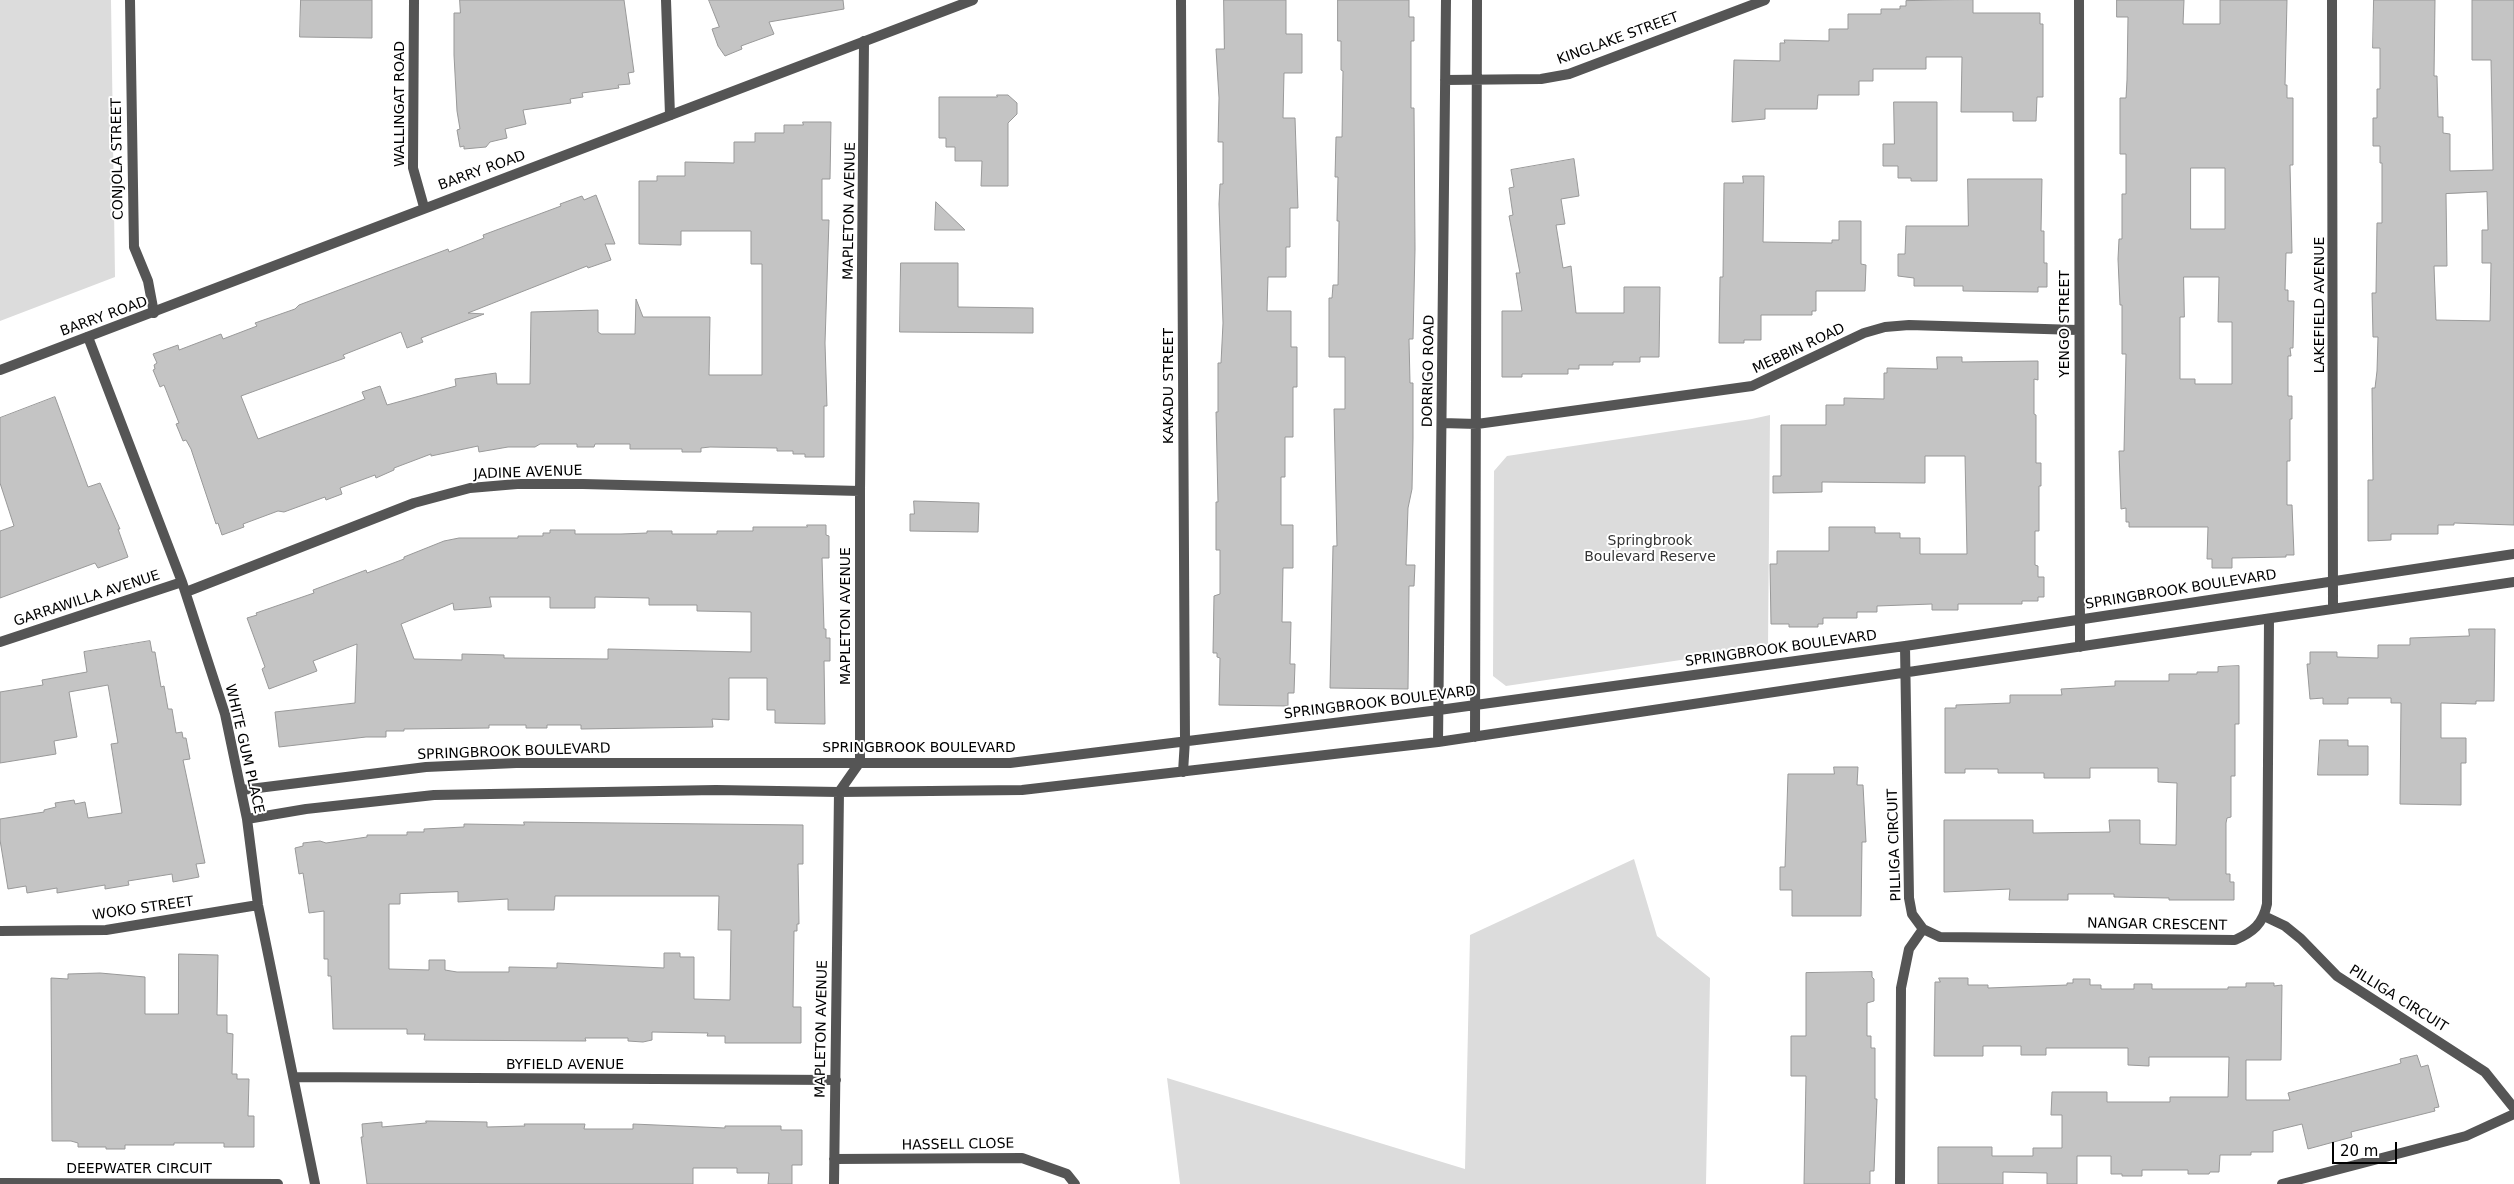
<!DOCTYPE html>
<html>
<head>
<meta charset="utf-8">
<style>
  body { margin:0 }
  #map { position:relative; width:2514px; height:1184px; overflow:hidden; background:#fff; font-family:"DejaVu Sans",sans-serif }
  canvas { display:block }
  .scale { position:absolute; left:2332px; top:1142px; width:65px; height:22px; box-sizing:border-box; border:2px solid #000; border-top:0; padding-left:6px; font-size:15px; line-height:18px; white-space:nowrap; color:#000; -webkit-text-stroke:4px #fff; paint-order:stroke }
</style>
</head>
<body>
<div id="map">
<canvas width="2514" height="1184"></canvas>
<div class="scale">20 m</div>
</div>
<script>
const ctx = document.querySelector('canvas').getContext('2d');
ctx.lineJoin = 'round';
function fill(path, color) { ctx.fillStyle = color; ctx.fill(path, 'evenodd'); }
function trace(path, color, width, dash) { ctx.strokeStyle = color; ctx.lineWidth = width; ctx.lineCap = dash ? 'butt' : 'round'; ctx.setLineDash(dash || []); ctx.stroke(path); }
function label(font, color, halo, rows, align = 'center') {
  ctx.font = font + ' "DejaVu Sans",sans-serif'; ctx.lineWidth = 4; ctx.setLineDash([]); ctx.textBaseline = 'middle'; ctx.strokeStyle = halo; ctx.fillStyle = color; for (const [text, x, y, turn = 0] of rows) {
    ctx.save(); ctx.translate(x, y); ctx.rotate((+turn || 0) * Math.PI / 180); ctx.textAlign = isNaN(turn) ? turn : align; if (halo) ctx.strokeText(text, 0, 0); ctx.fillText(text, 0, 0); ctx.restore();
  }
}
const green = new Path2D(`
  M 0,0 L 111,0 L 115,277 L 0,321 Z
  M 1770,415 L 1768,647 L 1506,686 L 1493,676 L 1494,471 L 1507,456 L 1752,419 Z
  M 1634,859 L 1657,936 L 1710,978 L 1706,1184 L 1180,1184 L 1167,1078 L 1465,1169 L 1470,935 Z`);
const building = new Path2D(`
  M 301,0 L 372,0 L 372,38 L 300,37 Z
  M 460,0 L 624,0 L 634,72 L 628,73 L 630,84 L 618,85 L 619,88 L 582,93 L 583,97 L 570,99 L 571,103 L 523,110 L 526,124 L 505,129 L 507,138 L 490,142 L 486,147 L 464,149 L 464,146 L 460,147 L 457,130 L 460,129 L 457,111 L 454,55 L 454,13 L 460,13 Z
  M 709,0 L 843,0 L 844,9 L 769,22 L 774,34 L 741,46 L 742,49 L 725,56 L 718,46 L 712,29 L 719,27 Z
  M 1224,0 L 1286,0 L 1286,34 L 1302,34 L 1302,73 L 1284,73 L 1283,118 L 1295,118 L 1298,208 L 1290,208 L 1290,247 L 1286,247 L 1286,277 L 1268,277 L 1267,311 L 1291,311 L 1291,347 L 1297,347 L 1297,387 L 1293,387 L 1293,437 L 1285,437 L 1285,477 L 1281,477 L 1281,525 L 1293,525 L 1293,568 L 1283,568 L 1282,622 L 1291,622 L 1290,664 L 1295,664 L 1294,693 L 1288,693 L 1288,706 L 1219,705 L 1220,658 L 1217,657 L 1217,653 L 1213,653 L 1214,596 L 1220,594 L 1220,550 L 1216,550 L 1216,502 L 1218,502 L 1216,412 L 1218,412 L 1218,363 L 1221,363 L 1223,323 L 1219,204 L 1220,184 L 1223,184 L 1223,142 L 1218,142 L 1219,98 L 1216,49 L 1224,49 Z
  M 1338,0 L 1409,0 L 1409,17 L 1414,17 L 1414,41 L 1411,41 L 1411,108 L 1414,108 L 1415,249 L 1413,339 L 1409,339 L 1410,383 L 1413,383 L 1413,438 L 1412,489 L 1408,508 L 1406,565 L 1415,565 L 1414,586 L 1409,586 L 1408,689 L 1330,688 L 1333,546 L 1337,546 L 1334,409 L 1345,409 L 1345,357 L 1329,357 L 1329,298 L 1332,298 L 1333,285 L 1338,285 L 1339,221 L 1337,221 L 1338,177 L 1335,177 L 1336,137 L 1342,137 L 1343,71 L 1341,70 L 1341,41 L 1338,41 Z
  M 1973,0 L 1973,13 L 2040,13 L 2040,24 L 2043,24 L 2043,97 L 2037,97 L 2036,121 L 2013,121 L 2013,112 L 1961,112 L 1962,57 L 1926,57 L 1926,69 L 1873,69 L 1873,81 L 1859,81 L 1859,95 L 1818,95 L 1817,109 L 1765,109 L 1765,119 L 1732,122 L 1734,60 L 1780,61 L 1780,43 L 1785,43 L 1784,40 L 1829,41 L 1829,29 L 1848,29 L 1848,14 L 1881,14 L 1881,9 L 1900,9 L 1900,6 L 1906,6 L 1906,1 Z
  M 2117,0 L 2184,0 L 2183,24 L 2220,24 L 2220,0 L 2287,0 L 2285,85 L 2287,85 L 2287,98 L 2293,98 L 2293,165 L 2290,165 L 2292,253 L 2286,253 L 2285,290 L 2288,290 L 2288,301 L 2294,301 L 2293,348 L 2290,348 L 2291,356 L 2288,356 L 2288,396 L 2292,396 L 2292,419 L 2290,419 L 2290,461 L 2287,461 L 2287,505 L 2292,505 L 2294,555 L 2286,555 L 2286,557 L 2232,558 L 2232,568 L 2212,568 L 2212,559 L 2207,559 L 2208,527 L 2129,527 L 2129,522 L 2126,522 L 2126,508 L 2121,509 L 2119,451 L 2124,451 L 2126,354 L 2122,354 L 2122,305 L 2120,305 L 2118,259 L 2119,239 L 2122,239 L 2122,194 L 2126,194 L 2126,154 L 2120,154 L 2120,98 L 2126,98 L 2127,80 L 2128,17 L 2117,17 ZM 2191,168 L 2225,168 L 2225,229 L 2191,229 ZM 2184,277 L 2219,277 L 2218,322 L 2232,322 L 2232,384 L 2195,384 L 2195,379 L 2180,379 L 2180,317 L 2184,317 Z
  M 2374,0 L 2435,0 L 2434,76 L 2437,76 L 2438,117 L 2443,117 L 2443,133 L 2450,134 L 2450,171 L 2493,170 L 2491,60 L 2472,60 L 2472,0 L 2514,0 L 2514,525 L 2454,523 L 2454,525 L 2438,525 L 2438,534 L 2391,534 L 2391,540 L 2368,541 L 2368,480 L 2373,480 L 2372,388 L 2375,388 L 2377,371 L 2378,337 L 2373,337 L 2372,293 L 2376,293 L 2377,223 L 2382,223 L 2382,163 L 2380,163 L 2380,146 L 2373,146 L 2373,118 L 2377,118 L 2377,89 L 2380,89 L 2380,48 L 2373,48 ZM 2487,192 L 2488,230 L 2482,230 L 2482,263 L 2491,263 L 2490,321 L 2436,320 L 2434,266 L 2447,266 L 2446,194 Z
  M 997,95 L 1008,95 L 1017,103 L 1017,114 L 1008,123 L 1008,186 L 981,186 L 982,161 L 955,161 L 955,147 L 946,147 L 946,138 L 939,138 L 939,97 L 997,97 Z
  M 1894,102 L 1937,102 L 1937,181 L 1911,181 L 1911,178 L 1898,178 L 1898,166 L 1883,166 L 1883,144 L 1894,144 Z
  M 803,122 L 831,122 L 830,179 L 822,179 L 822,220 L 829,220 L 825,343 L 827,406 L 824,406 L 824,457 L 805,457 L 805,454 L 793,454 L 793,451 L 777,451 L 777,448 L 710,447 L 701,448 L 701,452 L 682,452 L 682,449 L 630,449 L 630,444 L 595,444 L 594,447 L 577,447 L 577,444 L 540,444 L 535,447 L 508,447 L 479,452 L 478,446 L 431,456 L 431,454 L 394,468 L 394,470 L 376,478 L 375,475 L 340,488 L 342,494 L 326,500 L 325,497 L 284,512 L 278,511 L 243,524 L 244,527 L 222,535 L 218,523 L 216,524 L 191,449 L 186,440 L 183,441 L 176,424 L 179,423 L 164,385 L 160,387 L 153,370 L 155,369 L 154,365 L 157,363 L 153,354 L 178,345 L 179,350 L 221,334 L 223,339 L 257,326 L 255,323 L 295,309 L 299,305 L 448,249 L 449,252 L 484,238 L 483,235 L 561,206 L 560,204 L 582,196 L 584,200 L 596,195 L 615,244 L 605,244 L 611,260 L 588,268 L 587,266 L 468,313 L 484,314 L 421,338 L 423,342 L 407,348 L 401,332 L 343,355 L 345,358 L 241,396 L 258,439 L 365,399 L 362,392 L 380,386 L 387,405 L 456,386 L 455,379 L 496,373 L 497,384 L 530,384 L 531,312 L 598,310 L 598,332 L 601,334 L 635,334 L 636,299 L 643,317 L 710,317 L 709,375 L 762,375 L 762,264 L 751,264 L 751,231 L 681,231 L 681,245 L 639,244 L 639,181 L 657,181 L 657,176 L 685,176 L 685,162 L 734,163 L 734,142 L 755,142 L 755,133 L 784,133 L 784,125 L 803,125 Z
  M 1574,159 L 1579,196 L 1561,199 L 1565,224 L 1556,225 L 1563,268 L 1571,266 L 1576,313 L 1624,313 L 1624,287 L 1660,287 L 1659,357 L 1640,357 L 1640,362 L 1613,362 L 1613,365 L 1579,365 L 1579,369 L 1568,369 L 1568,374 L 1522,374 L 1522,377 L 1502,377 L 1502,311 L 1522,311 L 1516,273 L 1520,273 L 1509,216 L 1513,215 L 1509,188 L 1514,187 L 1511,170 Z
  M 1743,176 L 1764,176 L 1763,242 L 1832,243 L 1832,240 L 1839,240 L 1839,221 L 1861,221 L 1861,264 L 1866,265 L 1865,291 L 1816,291 L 1816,311 L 1812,311 L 1812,315 L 1761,315 L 1761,340 L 1744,340 L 1744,343 L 1719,343 L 1720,277 L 1723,277 L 1724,183 L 1743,183 Z
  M 1968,179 L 2042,179 L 2041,231 L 2044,231 L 2044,263 L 2047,263 L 2047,287 L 2038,287 L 2038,292 L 1963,291 L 1963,286 L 1914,286 L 1914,278 L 1898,276 L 1898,254 L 1905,254 L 1906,226 L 1968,226 Z
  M 936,202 L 965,230 L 935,230 Z
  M 901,263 L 958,263 L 958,307 L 1033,308 L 1033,333 L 900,332 Z
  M 1937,357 L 1962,357 L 1962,362 L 2038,361 L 2038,380 L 2034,379 L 2034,414 L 2036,415 L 2036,463 L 2041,463 L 2041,486 L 2039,486 L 2039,531 L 2035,531 L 2035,565 L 2038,566 L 2038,577 L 2044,577 L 2044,597 L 2038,597 L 2038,601 L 2022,601 L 2022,604 L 1958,604 L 1958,610 L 1932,610 L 1932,604 L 1877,606 L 1877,612 L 1857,612 L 1857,618 L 1823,618 L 1823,624 L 1818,624 L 1818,627 L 1789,627 L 1789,624 L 1771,624 L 1770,564 L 1777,564 L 1777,551 L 1829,551 L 1829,527 L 1875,527 L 1875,533 L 1900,533 L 1900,538 L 1920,538 L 1920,554 L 1967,554 L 1965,456 L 1925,456 L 1925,483 L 1822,482 L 1822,492 L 1773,493 L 1773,476 L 1781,476 L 1781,425 L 1826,425 L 1826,405 L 1844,405 L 1844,398 L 1884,399 L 1884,373 L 1887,373 L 1887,368 L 1937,369 Z
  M 55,397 L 88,487 L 100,483 L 120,529 L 118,529 L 128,557 L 98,568 L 95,563 L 0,598 L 0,531 L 14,526 L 0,483 L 0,418 Z
  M 914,501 L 979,503 L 978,532 L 910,531 L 910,514 L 914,514 Z
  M 807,525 L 826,525 L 826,535 L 829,536 L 829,558 L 822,558 L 824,629 L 826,629 L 826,638 L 830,638 L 830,661 L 824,661 L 825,724 L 775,723 L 775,710 L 767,710 L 767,678 L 729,678 L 729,720 L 712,719 L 713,727 L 581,729 L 581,725 L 547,725 L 547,728 L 526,728 L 526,725 L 489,725 L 489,728 L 404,729 L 404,731 L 386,731 L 386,737 L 366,737 L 279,747 L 275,712 L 355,703 L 357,644 L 313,661 L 317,671 L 269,689 L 262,669 L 265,667 L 247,618 L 257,615 L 256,613 L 314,593 L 313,590 L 366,570 L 367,573 L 404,559 L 404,557 L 444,541 L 459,538 L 518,538 L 518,536 L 543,536 L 543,533 L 550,533 L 550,530 L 575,530 L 575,534 L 621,534 L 647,533 L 647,531 L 672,531 L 672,534 L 717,534 L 717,531 L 753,531 L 753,527 L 807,527 ZM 490,597 L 550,597 L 550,608 L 595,608 L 595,597 L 649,598 L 649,605 L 697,605 L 697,611 L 751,612 L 751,652 L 608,649 L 608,659 L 504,658 L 504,655 L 462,654 L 462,660 L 414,659 L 401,624 L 453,603 L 454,610 L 491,607 Z
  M 2469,629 L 2495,629 L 2494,701 L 2476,701 L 2476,704 L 2441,703 L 2441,738 L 2466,738 L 2466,763 L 2461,763 L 2461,805 L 2400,804 L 2401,703 L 2391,703 L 2391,698 L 2348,698 L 2348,704 L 2323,704 L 2323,698 L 2310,699 L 2307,664 L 2310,664 L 2310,652 L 2337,652 L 2337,657 L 2378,658 L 2378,645 L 2410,645 L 2410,638 L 2469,636 Z
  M 150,641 L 152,652 L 155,652 L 161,687 L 164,686 L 168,709 L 172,709 L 176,733 L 182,732 L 183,738 L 186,738 L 190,759 L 183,760 L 205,863 L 196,864 L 199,877 L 173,882 L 172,874 L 128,881 L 129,885 L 105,889 L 105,885 L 57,893 L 57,888 L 27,893 L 26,886 L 8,889 L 0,840 L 0,819 L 44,812 L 44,810 L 56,807 L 55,803 L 74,800 L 75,804 L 85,802 L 88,818 L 122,813 L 111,744 L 118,743 L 108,685 L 69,692 L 77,737 L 54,741 L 56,754 L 0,763 L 0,692 L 43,685 L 42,680 L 87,672 L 84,652 Z
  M 2239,666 L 2239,724 L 2235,724 L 2235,776 L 2231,776 L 2231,817 L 2227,818 L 2226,823 L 2226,874 L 2230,874 L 2230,882 L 2234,882 L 2234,900 L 2169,900 L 2169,898 L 2114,897 L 2114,894 L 2068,894 L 2068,900 L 2009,900 L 2010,889 L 1944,892 L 1944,820 L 2033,820 L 2033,833 L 2110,832 L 2109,820 L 2140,820 L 2140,844 L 2176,845 L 2177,783 L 2158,782 L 2158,768 L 2090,768 L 2090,778 L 2044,778 L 2044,773 L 1998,773 L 1998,769 L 1965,769 L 1965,773 L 1945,773 L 1945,708 L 1956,708 L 1956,705 L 2010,703 L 2010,695 L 2062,695 L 2061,689 L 2115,686 L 2115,681 L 2169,681 L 2169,674 L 2197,674 L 2197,672 L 2218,672 L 2218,667 Z
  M 2320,740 L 2348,740 L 2348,746 L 2368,746 L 2368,775 L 2318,775 Z
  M 1834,767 L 1858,767 L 1857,785 L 1863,785 L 1866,842 L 1862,842 L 1861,916 L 1792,916 L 1792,890 L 1780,890 L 1780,867 L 1785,867 L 1788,774 L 1834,774 Z
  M 524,822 L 803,825 L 803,864 L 798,864 L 799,924 L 797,924 L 797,931 L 794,931 L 793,1007 L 801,1007 L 801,1043 L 725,1043 L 725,1036 L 707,1036 L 708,1033 L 652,1032 L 652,1040 L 643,1042 L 628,1041 L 628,1038 L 585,1038 L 586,1041 L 424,1040 L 425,1034 L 407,1034 L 407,1029 L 333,1029 L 331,976 L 328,976 L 328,959 L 324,959 L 324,911 L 309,913 L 303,873 L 299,874 L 295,848 L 303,846 L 303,843 L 320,841 L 326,843 L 367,837 L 367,835 L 407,835 L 407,832 L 424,832 L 424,829 L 464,827 L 464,824 L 524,825 ZM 458,892 L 458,902 L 508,899 L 508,910 L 554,910 L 555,896 L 719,896 L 718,930 L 731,930 L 730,1000 L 694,999 L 694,957 L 680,957 L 680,953 L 664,953 L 664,968 L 557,963 L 557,968 L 509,967 L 509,972 L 457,972 L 445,970 L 445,960 L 429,960 L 429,970 L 389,969 L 389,904 L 400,904 L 400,894 Z
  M 179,954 L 218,955 L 217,1015 L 227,1015 L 227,1033 L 233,1034 L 232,1074 L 237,1074 L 237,1079 L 249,1079 L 248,1116 L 254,1116 L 254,1147 L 224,1147 L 224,1143 L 174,1143 L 174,1145 L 125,1145 L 125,1149 L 106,1149 L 106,1147 L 78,1147 L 78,1143 L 71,1141 L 52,1141 L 51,978 L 68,979 L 68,974 L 100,973 L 145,977 L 145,1014 L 178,1014 Z
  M 1872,972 L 1872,977 L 1874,979 L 1874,1001 L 1867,1003 L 1867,1036 L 1871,1036 L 1871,1048 L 1875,1048 L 1875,1099 L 1877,1099 L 1874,1171 L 1870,1171 L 1870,1184 L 1804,1184 L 1806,1076 L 1791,1076 L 1791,1036 L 1806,1036 L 1806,973 Z
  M 1939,978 L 1968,978 L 1968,985 L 1988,985 L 1988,988 L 2067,985 L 2067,983 L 2073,983 L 2073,979 L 2090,979 L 2090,985 L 2101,985 L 2101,989 L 2134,989 L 2134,984 L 2152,984 L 2152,989 L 2228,989 L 2228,987 L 2246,987 L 2246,983 L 2274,983 L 2274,986 L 2282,985 L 2281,1060 L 2246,1060 L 2246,1100 L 2290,1100 L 2288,1093 L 2398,1064 L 2401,1063 L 2400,1059 L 2417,1055 L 2421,1067 L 2428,1065 L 2439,1107 L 2434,1108 L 2435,1111 L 2351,1132 L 2352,1137 L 2308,1149 L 2302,1124 L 2273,1131 L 2273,1152 L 2251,1152 L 2251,1155 L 2220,1155 L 2219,1172 L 2210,1172 L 2209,1174 L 2188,1174 L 2188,1170 L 2142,1170 L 2142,1176 L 2122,1176 L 2122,1174 L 2111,1174 L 2111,1156 L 2077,1156 L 2077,1184 L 2047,1184 L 2047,1173 L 2003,1172 L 2003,1184 L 1938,1184 L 1938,1147 L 1992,1147 L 1992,1156 L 2033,1156 L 2033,1148 L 2062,1148 L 2062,1115 L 2051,1115 L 2052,1092 L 2107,1092 L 2107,1102 L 2170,1102 L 2170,1097 L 2228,1097 L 2229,1057 L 2149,1057 L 2149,1066 L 2128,1065 L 2128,1048 L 2046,1048 L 2046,1055 L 2021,1055 L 2021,1046 L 1983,1046 L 1983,1056 L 1934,1056 L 1935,982 L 1940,982 Z
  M 426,1121 L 487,1122 L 487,1127 L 525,1126 L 524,1124 L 585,1124 L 584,1129 L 633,1129 L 633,1124 L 725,1128 L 725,1126 L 781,1126 L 781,1130 L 802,1130 L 802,1165 L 792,1165 L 792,1184 L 768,1184 L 769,1173 L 737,1173 L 737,1168 L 693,1168 L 693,1184 L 367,1184 L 361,1137 L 363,1137 L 362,1124 L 382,1122 L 382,1127 L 426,1123 Z`);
const minor = new Path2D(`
  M 130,0 L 134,247 L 148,281 L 154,313
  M 414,0 L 413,168 L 424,207
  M 666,0 L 670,115
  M 1181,0 L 1185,740 L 1183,772
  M 2079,0 L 2080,647
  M 2332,0 L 2333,609
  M 1445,80 L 1541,79 L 1569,74 L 1765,0
  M 88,337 L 182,582 L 225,714 L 247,819 L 258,905 L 315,1184
  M 1442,423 L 1477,424 L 1752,386 L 1864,333 L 1885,327 L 1909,325 L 2078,330
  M 186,592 L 414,503 L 470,488 L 517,484 L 583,484 L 860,491
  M 0,642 L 182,582
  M 1475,737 L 1477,0
  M 1438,742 L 1446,0
  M 242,790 L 426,767 L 516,763 L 1010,763 L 1439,710 L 1905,646 L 2514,554
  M 247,819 L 306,809 L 434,795 L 716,790 L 839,792 L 1022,790 L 1438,742 L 2514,582
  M 2264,916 L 2285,926 L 2301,939 L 2337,976 L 2485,1072 L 2514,1108
  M 1923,929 L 1940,937 L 2235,940 C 2253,932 2263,924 2267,904 L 2269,619
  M 0,931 L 106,930 L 258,905
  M 294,1077 L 836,1080
  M 834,1159 L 1022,1158 L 1067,1174 L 1075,1184
  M 0,1183 L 278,1184
  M 834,1184 L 839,792 L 860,762 L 860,491 L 864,41
  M 1900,1184 L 1901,988 L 1909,949 L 1923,929 L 1912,914 L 1909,898 L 1905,646
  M 2282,1184 L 2466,1136 L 2514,1114`);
const tertiary = new Path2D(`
  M 0,370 L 973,0`);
const streetNames = [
  ["KINGLAKE STREET",1618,39,-20],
  ["WALLINGAT ROAD",400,104,-90],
  ["CONJOLA STREET",118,159,-91],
  ["BARRY ROAD",482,171,-20],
  ["MAPLETON AVENUE",850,211,-89],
  ["LAKEFIELD AVENUE",2320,305,-90],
  ["BARRY ROAD",104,317,-20],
  ["YENGO STREET",2065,324,-90],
  ["MEBBIN ROAD",1799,349,-25],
  ["DORRIGO ROAD",1429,371,-89],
  ["KAKADU STREET",1169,386,-90],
  ["JADINE AVENUE",528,473,-2],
  ["SPRINGBROOK BOULEVARD",2181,590,-9],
  ["GARRAWILLA AVENUE",87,599,-18],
  ["MAPLETON AVENUE",846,616,-90],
  ["SPRINGBROOK BOULEVARD",1781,649,-8],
  ["SPRINGBROOK BOULEVARD",1380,703,-7],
  ["SPRINGBROOK BOULEVARD",919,748],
  ["WHITE GUM PLACE",244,749,77],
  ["SPRINGBROOK BOULEVARD",514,752,-2],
  ["PILLIGA CIRCUIT",1895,845,-92],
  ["WOKO STREET",143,909,-8],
  ["NANGAR CRESCENT",2157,925,1],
  ["PILLIGA CIRCUIT",2398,999,32],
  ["MAPLETON AVENUE",822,1029,-89],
  ["BYFIELD AVENUE",565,1065],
  ["HASSELL CLOSE",958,1145,-1],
  ["DEEPWATER CIRCUIT",139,1169]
];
const parkNames = [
  ["Springbrook",1650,541],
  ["Boulevard Reserve",1650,557]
];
fill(green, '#dcdcdc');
fill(building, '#c4c4c4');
trace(building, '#999', 1);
trace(minor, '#555', 10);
trace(tertiary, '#555', 10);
label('14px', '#000', '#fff', streetNames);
label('14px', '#333', '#fff', parkNames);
</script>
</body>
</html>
